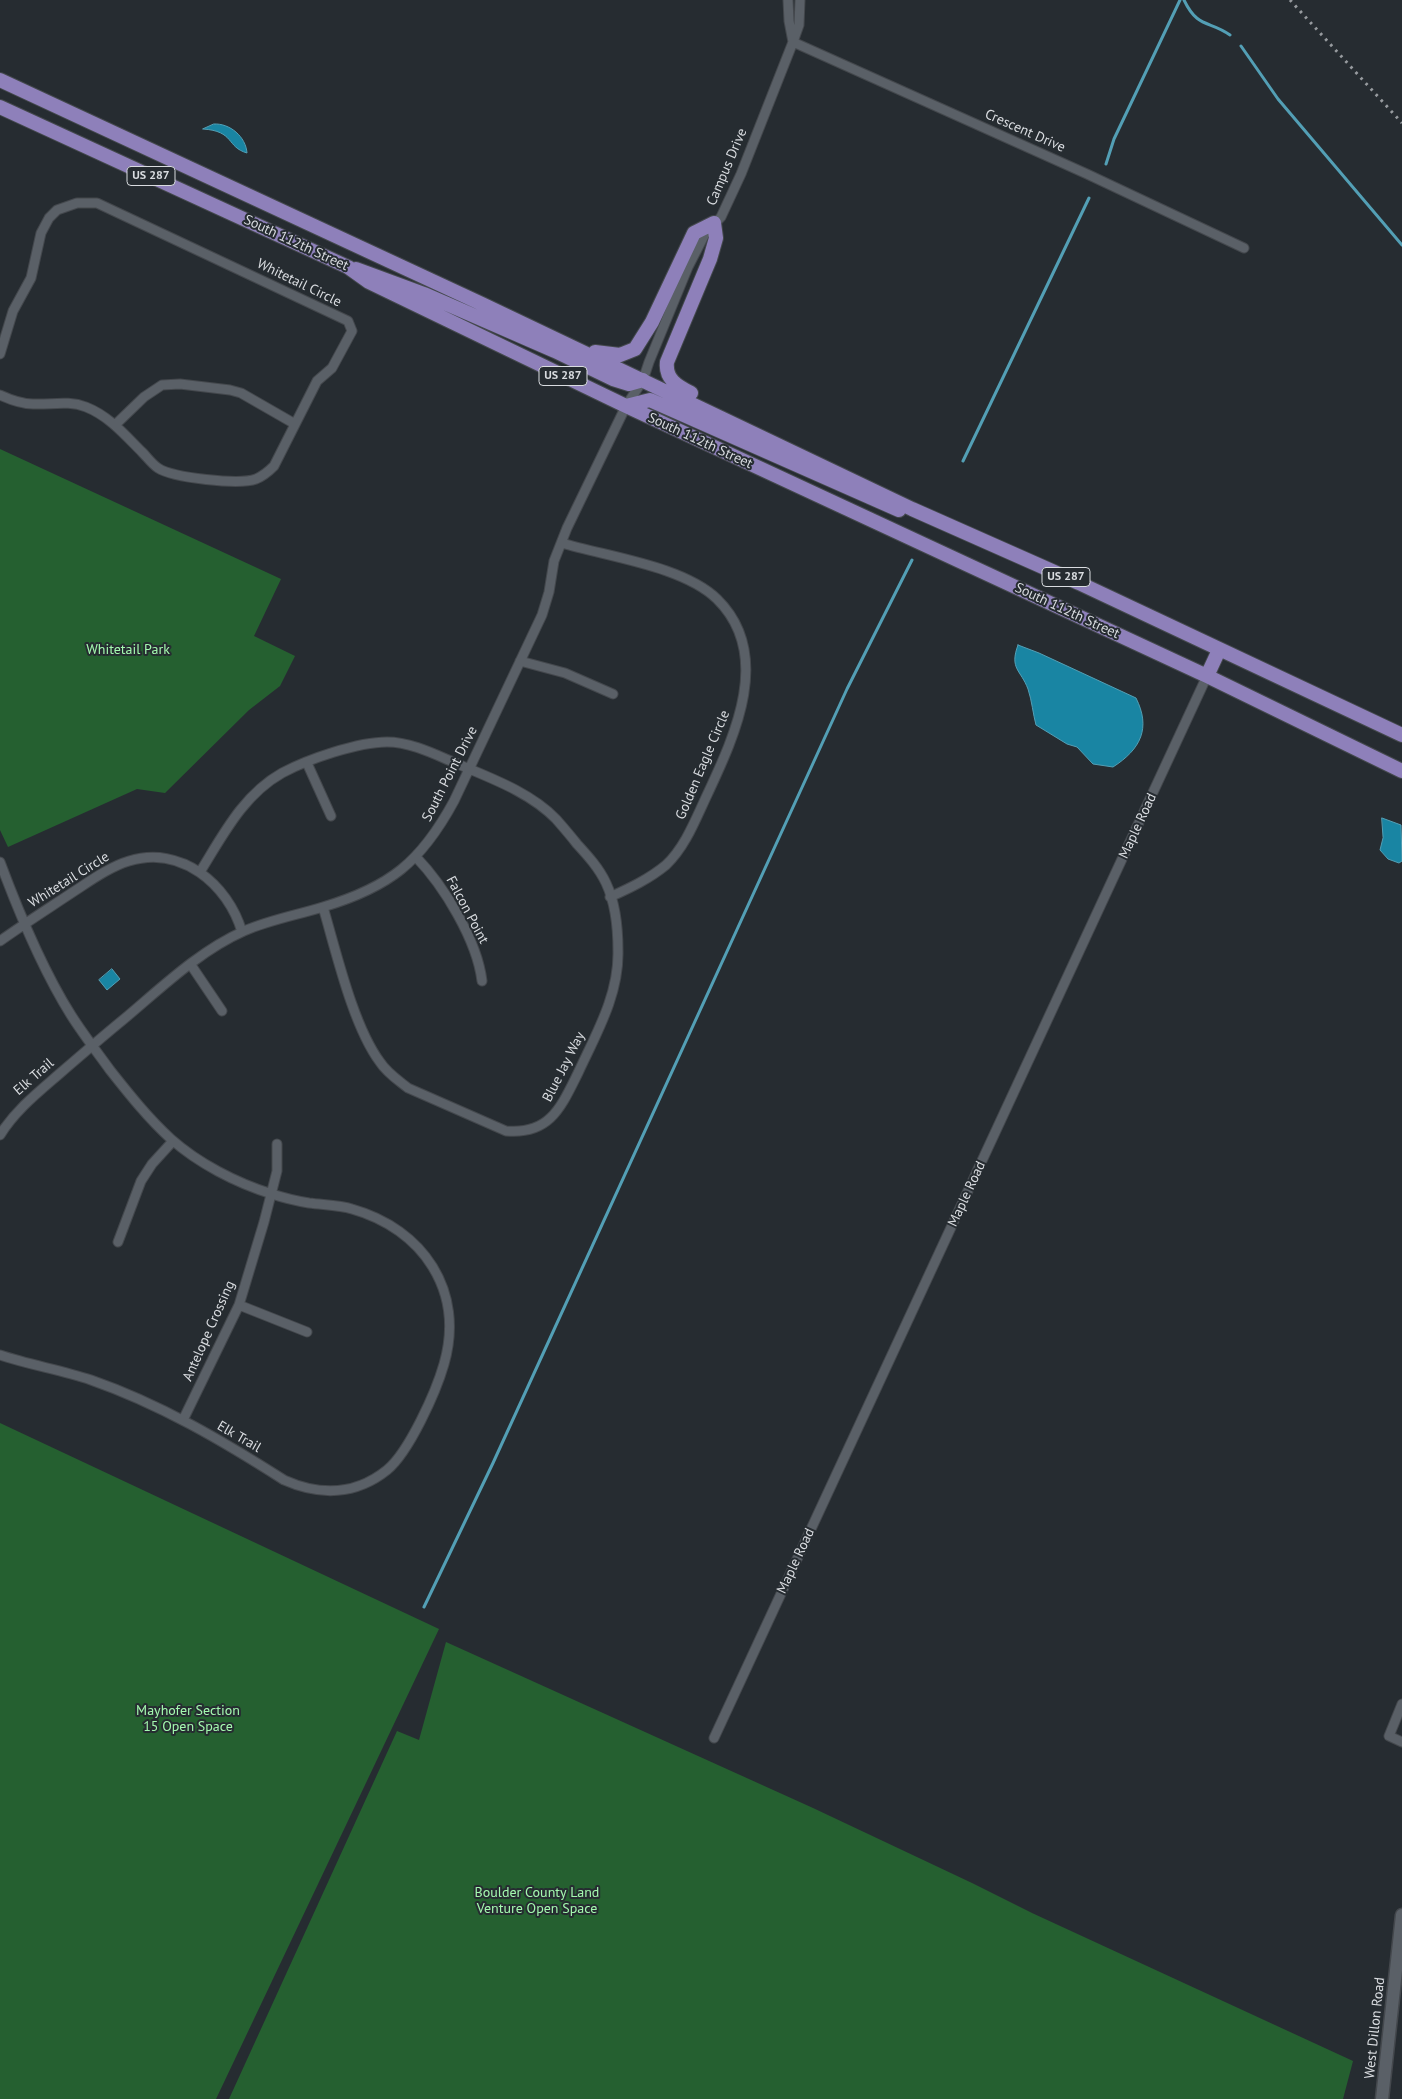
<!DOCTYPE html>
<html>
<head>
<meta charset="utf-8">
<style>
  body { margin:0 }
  canvas { display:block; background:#262c31 }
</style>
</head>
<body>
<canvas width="1402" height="2099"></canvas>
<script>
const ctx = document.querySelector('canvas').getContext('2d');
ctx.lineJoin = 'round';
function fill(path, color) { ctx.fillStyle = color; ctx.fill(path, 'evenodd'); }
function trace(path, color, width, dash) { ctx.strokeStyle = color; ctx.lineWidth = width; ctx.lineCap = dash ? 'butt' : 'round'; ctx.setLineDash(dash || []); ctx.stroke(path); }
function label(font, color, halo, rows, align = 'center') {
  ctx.font = font + ' "PT Sans",sans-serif'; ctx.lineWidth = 4; ctx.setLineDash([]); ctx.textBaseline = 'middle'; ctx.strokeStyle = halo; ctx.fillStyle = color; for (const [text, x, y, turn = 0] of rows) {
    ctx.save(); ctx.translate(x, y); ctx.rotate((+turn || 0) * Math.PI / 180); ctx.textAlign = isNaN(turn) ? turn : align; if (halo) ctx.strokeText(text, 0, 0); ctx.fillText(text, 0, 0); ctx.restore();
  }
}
const green = new Path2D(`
  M 0,449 L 281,579 L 254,636 L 295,656 L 280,686 L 249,710 L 165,793 L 137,789 L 8,847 L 0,830 Z
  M 0,1423 L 439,1629 L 216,2099 L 0,2099 Z
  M 446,1642 L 813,1808 L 972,1883 L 1032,1913 L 1353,2061 L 1343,2099 L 229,2099 L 397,1731 L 419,1740 Z`);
const water = new Path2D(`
  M 214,124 C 230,123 246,137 247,153 C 226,147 235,131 203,129 Z
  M 1018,645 L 1039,653 L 1136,698 C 1151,728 1141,749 1113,767 L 1093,764 L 1077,747 L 1067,744 L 1036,725 C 1033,714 1032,701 1028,689 C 1021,670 1009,669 1018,645 Z
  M 1382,818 L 1401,825 L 1402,861 L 1399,863 L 1388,859 L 1380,850 L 1383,838 Z
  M 112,969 L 120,979 L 107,990 L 99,980 Z`);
const stream = new Path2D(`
  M 1184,0 C 1198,29 1209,20 1230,35
  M 1241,46 L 1278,99 L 1402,245
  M 1106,164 L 1114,139 L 1180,0
  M 963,461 L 1089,198
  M 424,1607 L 493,1463 L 847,689 L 912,560`);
const street = new Path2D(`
  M 788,0 L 789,21 L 793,42
  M 793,42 L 1087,174 L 1244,248
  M 0,354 L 13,311 L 31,278 L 41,233 L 49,218 L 57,210 L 77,203 L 97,203 L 348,321 L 352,331 L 332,368 L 317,381 L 274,466 C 269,471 263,476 256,479 C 239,485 173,478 158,468 C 152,464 147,457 142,452 C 125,435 109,416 86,407 C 68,400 51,405 33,404 C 21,404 11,400 0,395
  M 115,425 L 144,397 L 162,385 L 180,384 L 230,390 L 241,393 L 295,424
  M 562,543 C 608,557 683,566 717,599 C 773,654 735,735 708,793 C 696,818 686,846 666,865 C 649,879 630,888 610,897
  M 520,661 L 565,673 L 613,694
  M 307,763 L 331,816
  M 416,857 C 444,886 477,940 482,981
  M 0,862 C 19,913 42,969 71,1015 C 83,1034 97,1052 110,1070 C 129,1094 148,1118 171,1139 C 198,1163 236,1183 272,1194 C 284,1198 297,1201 309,1203 C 324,1205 339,1205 352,1209 C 423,1229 465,1291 444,1364 C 436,1392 409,1452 387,1470 C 356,1495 320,1496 284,1480 C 223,1441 160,1404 91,1380 C 61,1370 30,1365 0,1355
  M 200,872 C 223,835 243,795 282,773 C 308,759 358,742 387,742 C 412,742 438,756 460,765 C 493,779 531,793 556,819 C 563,827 570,835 577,844 C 588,856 599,868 606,883 C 615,902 618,929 618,951 C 619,995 596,1034 578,1073 C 561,1107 550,1135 506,1131 L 408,1088 C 398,1080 387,1073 380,1062 C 353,1026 336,951 323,907
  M 0,941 C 24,924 49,908 73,892 C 90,881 109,867 129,861 C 181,845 228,884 242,932
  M 191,965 L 222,1011
  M 0,1135 C 15,1111 36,1094 58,1075 C 80,1056 102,1037 124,1019 C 161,988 199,951 244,931 C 269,920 297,915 323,907 C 390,887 421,862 454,801 L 542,615 L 549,592 L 554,561 L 567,528 L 626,406 L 643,380 L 649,362 L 688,267 L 705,234 L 721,217 L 741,174 L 793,42 L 799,25 L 800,0
  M 118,1242 L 141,1181 L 152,1164 L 173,1141
  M 239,1305 L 307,1332
  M 183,1420 L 239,1305 L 264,1222 L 277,1171 L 277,1144
  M 1402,1704 L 1389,1736 L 1402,1742
  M 714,1738 L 1207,676`);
const secondary = new Path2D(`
  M 1382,2099 L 1402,1915`);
const primary = new Path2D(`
  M 0,80 L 482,304 L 912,509 L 1079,583 L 1402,735
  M 0,107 L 348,267 L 369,282 L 626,406 L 1207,676 L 1402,771
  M 356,269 L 424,294 L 555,351 L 613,379 L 629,384 L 643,380
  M 595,352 L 620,355 L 635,349 L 652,322 L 694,233 L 714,223 L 716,238 L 710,259 L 667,362 C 665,379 677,386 691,393
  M 626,406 L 650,400 L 899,510
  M 1207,676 L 1219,650`);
const rail = new Path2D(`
  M 1290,0 L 1402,123`);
const shields = [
  [151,176,48],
  [563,376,48],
  [1066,577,48]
];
const shieldNames = [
  ["US 287",151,176],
  ["US 287",563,376],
  ["US 287",1066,577]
];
const streetNames = [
  ["Crescent Drive",1025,131,24],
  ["Campus Drive",727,167,-67],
  ["South 112th Street",296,243,25],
  ["Whitetail Circle",299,283,26],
  ["South 112th Street",700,441,25],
  ["South 112th Street",1067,611,25],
  ["Golden Eagle Circle",703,765,-67],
  ["South Point Drive",450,774,-63],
  ["Maple Road",1138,826,-65],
  ["Whitetail Circle",69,880,-32],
  ["Falcon Point",467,910,62],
  ["Blue Jay Way",564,1067,-63],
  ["Elk Trail",34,1077,-41],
  ["Maple Road",967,1194,-65],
  ["Antelope Crossing",209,1331,-66],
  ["Elk Trail",239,1437,30],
  ["Maple Road",796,1561,-65],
  ["West Dillon Road",1375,2028,-84]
];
const parkNames = [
  ["Whitetail Park",128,650],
  ["Mayhofer Section",188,1711],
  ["15 Open Space",188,1727],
  ["Boulder County Land",537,1893],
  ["Venture Open Space",537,1909]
];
fill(green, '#256030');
fill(water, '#1985a3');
trace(water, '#539fb5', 1);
trace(stream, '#539fb5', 3);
trace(street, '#44484d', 11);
trace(secondary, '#44484d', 15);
trace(primary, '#44484d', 16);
trace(street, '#5a6067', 9);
trace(secondary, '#5a6067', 12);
trace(primary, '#8e80ba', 14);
trace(rail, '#979b9f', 3, [2.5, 5]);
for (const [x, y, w] of shields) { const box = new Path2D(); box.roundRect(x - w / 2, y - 9.5, w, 19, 4); ctx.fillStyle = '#262c31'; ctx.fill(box); trace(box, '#d9dce0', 1); }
label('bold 12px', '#d9dce0', null, shieldNames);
label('14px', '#d9dce0', '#262c31', streetNames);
label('14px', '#a4f9af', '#262c31', parkNames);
</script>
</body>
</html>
